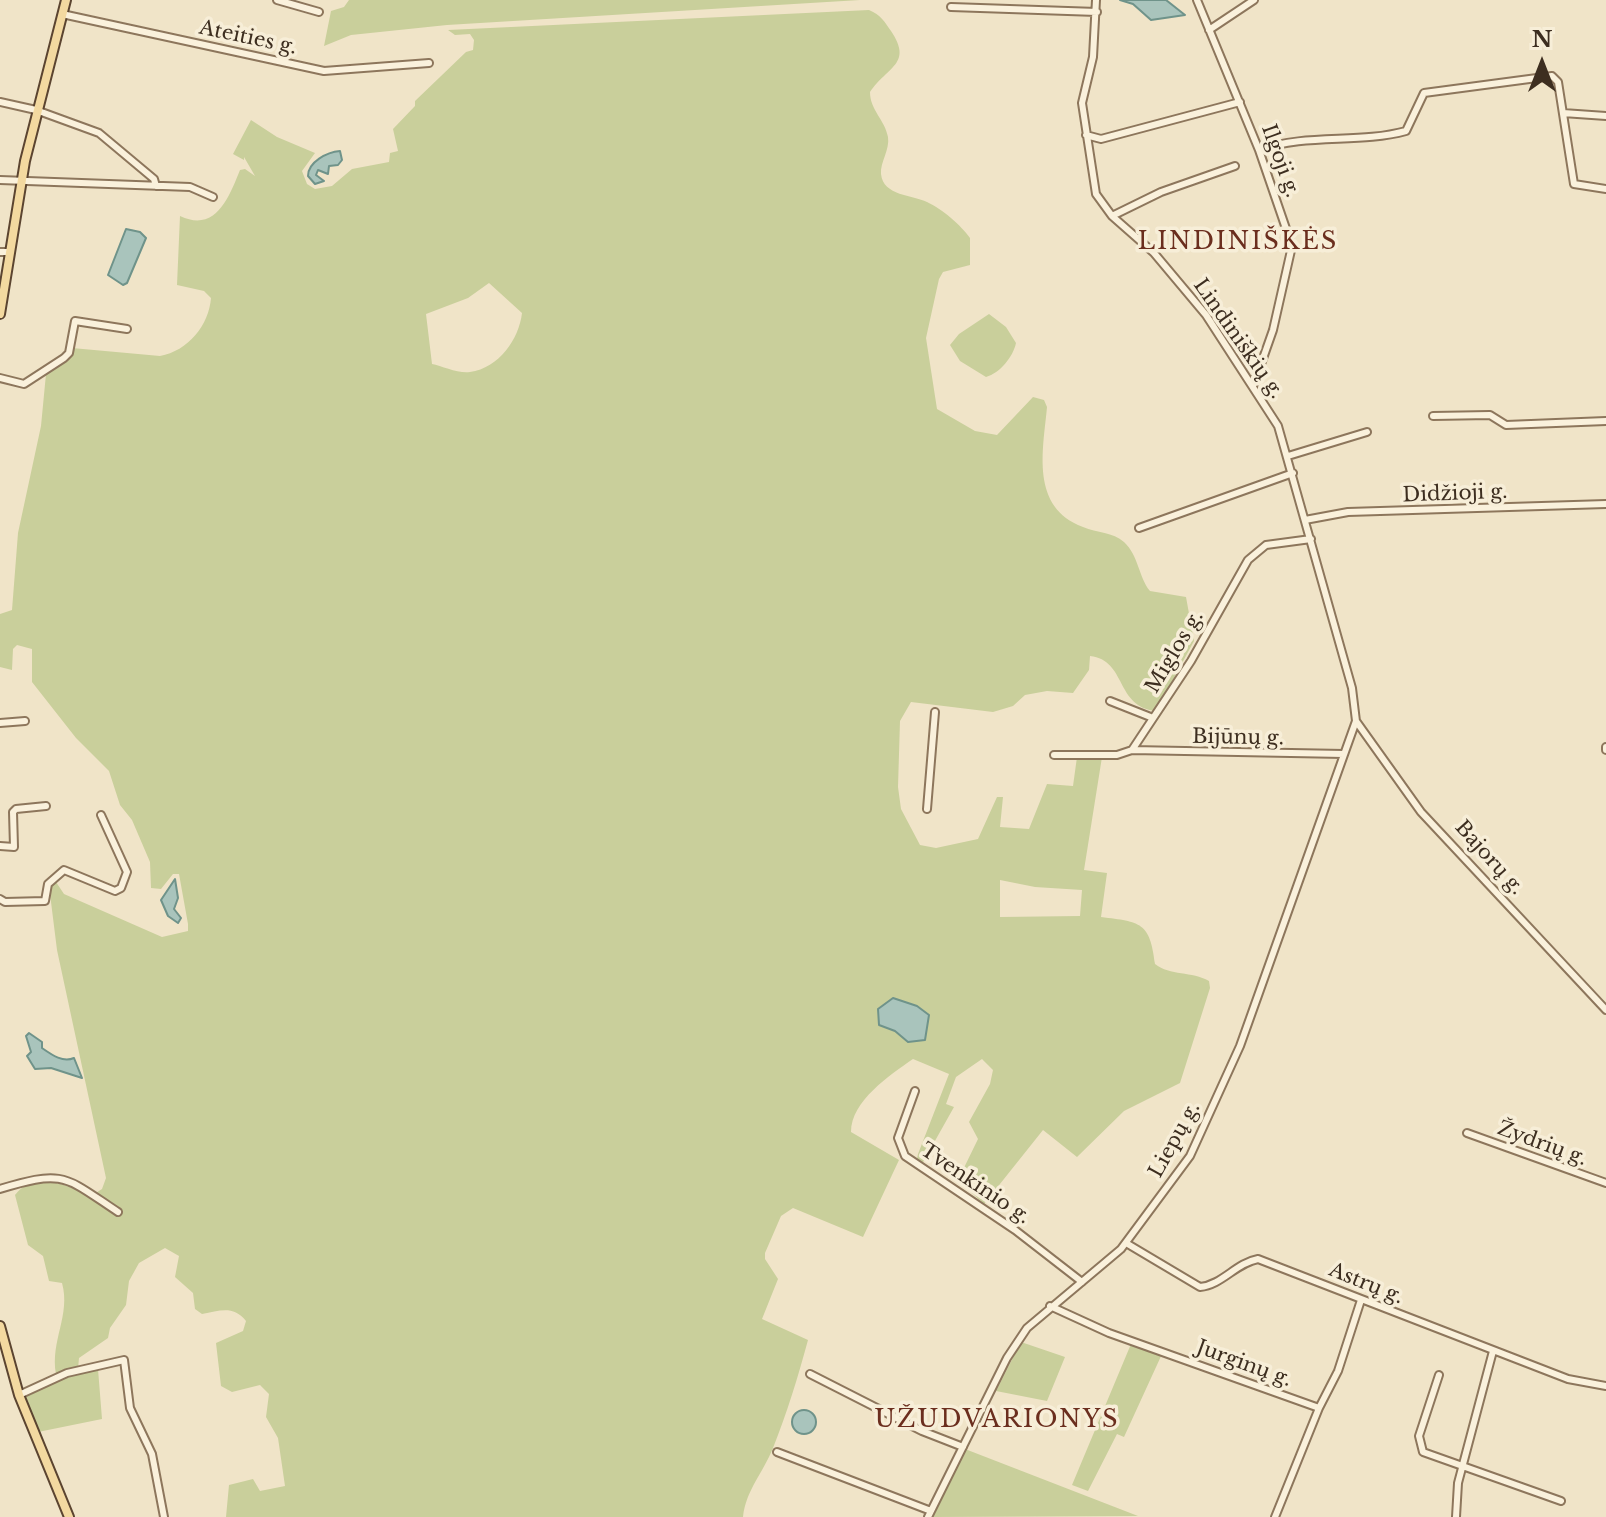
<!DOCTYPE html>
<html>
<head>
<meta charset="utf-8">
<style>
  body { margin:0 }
  #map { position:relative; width:1606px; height:1517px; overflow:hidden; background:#f0e4c8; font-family:"Libre Baskerville",serif }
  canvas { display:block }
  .north { position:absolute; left:1502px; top:24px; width:80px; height:80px; -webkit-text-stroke:6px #f7eed8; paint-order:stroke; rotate:0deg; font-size:22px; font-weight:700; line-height:32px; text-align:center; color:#3d2e20 }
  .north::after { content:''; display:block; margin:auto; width:28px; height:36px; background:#3d2e20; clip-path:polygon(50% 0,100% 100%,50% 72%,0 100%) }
</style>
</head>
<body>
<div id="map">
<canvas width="1606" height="1517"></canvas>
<div class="north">N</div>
</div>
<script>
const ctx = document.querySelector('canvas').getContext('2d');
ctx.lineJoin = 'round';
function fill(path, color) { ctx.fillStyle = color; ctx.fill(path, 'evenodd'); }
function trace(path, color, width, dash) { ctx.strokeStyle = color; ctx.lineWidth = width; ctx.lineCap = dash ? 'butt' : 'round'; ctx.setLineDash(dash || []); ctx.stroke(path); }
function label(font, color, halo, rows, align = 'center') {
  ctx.font = font + ' "Libre Baskerville",serif'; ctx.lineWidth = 7; ctx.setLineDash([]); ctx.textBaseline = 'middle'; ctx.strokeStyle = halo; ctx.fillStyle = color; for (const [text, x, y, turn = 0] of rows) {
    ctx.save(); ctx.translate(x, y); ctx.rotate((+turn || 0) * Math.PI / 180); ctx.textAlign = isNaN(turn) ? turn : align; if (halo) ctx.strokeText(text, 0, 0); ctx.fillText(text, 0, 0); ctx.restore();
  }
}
const green = new Path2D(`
  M 349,0 L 860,0 L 447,25 L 351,35 L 324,46 L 331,11 L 344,7 Z
  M 869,10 C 881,15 884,21 891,31 C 913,64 888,66 870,92 C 870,110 885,120 888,137 C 890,150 880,162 881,174 C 883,196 913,195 927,202 C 942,209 961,225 970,238 L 970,265 L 943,272 L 939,279 L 926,338 L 937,409 L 975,431 L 997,435 L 1033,397 L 1044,400 L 1047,407 C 1043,451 1030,507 1083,527 C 1097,533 1113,532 1124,542 C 1139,556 1138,576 1150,591 L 1186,597 L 1194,641 L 1156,711 C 1115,707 1127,660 1090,656 L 1089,670 L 1073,693 L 1047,691 L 1025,695 L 1013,706 L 993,712 L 911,702 L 900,721 L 898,787 L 901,809 L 920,845 L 936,848 L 978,839 L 997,797 L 1003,797 L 1000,827 L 1029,829 L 1047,784 L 1073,786 L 1077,757 L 1102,757 L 1084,870 L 1107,873 L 1101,917 C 1141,922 1150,922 1155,964 C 1170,976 1192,971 1209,981 L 1210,988 L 1180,1083 L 1124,1111 L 1077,1157 L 1043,1130 L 984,1204 L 958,1180 L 978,1139 L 969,1122 L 990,1084 L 993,1070 L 982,1059 L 956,1077 L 946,1104 L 954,1107 L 922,1164 L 917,1159 L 918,1154 L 949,1074 L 913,1059 C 890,1075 851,1101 851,1132 L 899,1160 L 863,1237 L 793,1208 L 781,1216 L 765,1253 L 765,1259 L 778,1279 L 762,1319 L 808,1340 C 798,1377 787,1413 773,1448 C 763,1473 746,1490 743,1517 L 226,1517 L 229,1485 L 253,1479 L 260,1491 L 285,1486 L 278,1438 L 266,1417 L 269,1394 L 260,1385 L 232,1392 L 221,1386 L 216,1343 L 243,1331 L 246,1321 C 233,1305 220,1311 202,1314 L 195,1309 L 193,1293 L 175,1277 L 179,1256 L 165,1248 L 139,1263 L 129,1281 L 126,1305 L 110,1328 L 108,1338 L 79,1358 L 78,1369 L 98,1369 L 102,1419 L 38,1432 L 21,1391 L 56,1374 C 50,1341 71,1315 62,1283 L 49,1281 L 43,1256 L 28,1245 L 15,1195 C 35,1169 67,1186 91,1196 L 102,1189 L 106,1178 L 57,950 L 49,886 L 56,882 L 64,894 L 162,937 L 188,931 L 188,924 L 179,874 L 173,874 L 161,889 L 151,888 L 150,862 L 132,820 L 120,805 L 109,771 L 76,738 L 32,682 L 32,649 L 17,645 L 13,649 L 12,670 L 0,667 L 0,614 L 12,610 L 18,533 L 41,426 L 46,374 L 63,361 L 72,348 L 160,356 C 188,351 209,325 211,298 L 204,291 L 177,285 L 180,216 C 216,233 229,197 240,170 L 245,169 L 255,176 L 244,157 L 244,160 L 233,154 L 251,120 L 277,137 L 315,153 L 302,171 L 307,184 L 315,189 L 332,186 L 352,169 L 389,162 L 390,153 L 398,151 L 393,129 L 415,106 L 415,101 L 466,52 L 473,50 L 474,40 L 470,34 L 455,35 L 448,30 ZM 489,283 L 522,313 C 519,339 499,368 470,372 C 459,374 442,366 432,364 L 426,314 L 468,298 ZM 1000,880 L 1035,887 L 1082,890 L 1080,916 L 1000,917 Z
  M 989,314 L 1006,327 L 1016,343 C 1013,357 1000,373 986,377 L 960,361 L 950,345 L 959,334 Z
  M 1021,1342 L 1065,1357 L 1047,1401 L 996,1391 Z
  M 1131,1344 L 1162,1354 L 1124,1437 L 1117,1434 L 1088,1491 L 1072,1485 Z
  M 965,1449 L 1138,1516 L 932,1517 Z`);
const water = new Path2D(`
  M 1120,0 L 1166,0 L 1185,15 L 1151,20 L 1133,4 Z
  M 340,151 L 342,160 L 338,165 L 329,166 L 328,174 L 318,170 L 316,175 L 324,181 L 315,184 L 308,176 C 308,162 327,152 340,151 Z
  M 126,229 L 140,232 L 146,238 L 127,283 L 123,285 L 108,275 Z
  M 175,879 L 178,898 L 174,909 L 181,918 L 178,923 L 168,916 L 161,900 Z
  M 893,998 L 917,1006 L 929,1015 L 925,1040 L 908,1042 L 895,1031 L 879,1025 L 878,1009 Z
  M 29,1033 L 42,1042 L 42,1048 C 52,1055 63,1063 74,1058 L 82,1078 L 51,1068 L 35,1069 L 27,1056 L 31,1052 L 26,1036 Z
  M792 1422a12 12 0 1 1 24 0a12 12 0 1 1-24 0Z`);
const minor = new Path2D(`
  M 277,0 L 319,12
  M 1096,0 L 1093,57 L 1082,103 L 1096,194 L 1112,216 L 1154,253 L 1206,315 L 1278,426 L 1352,688 L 1356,721 L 1421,812 L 1606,1010
  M 1197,0 L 1259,150 L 1292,246 L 1273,330 L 1254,384
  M 951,7 L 1097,12
  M 62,14 L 324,71 L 429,63
  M 1209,30 L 1254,0
  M 0,102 L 36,110 L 99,133 L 154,179 L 156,186
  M 1563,113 L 1606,116
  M 1086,135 L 1101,139 L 1240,102
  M 1259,150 C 1307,133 1358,144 1406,131 L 1424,93 L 1552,76 L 1558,82 L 1574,184 L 1606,189
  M 0,180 L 190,187 L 213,197
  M 1112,216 L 1161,192 L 1235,166
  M 0,252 L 9,252
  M 0,378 L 24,384 L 64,358 L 69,353 L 75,321 L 127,329
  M 1433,416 L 1490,415 L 1506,425 L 1606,421
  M 1288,456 L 1367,432
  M 1305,520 L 1348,512 L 1606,504
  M 1139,528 L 1293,473
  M 1110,701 L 1153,718
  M 0,723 L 25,721
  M 1606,747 L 1606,750
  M 1132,750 L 1344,754
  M 1054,755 L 1117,755 L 1132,750 L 1191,661 L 1248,560 L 1266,545 L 1311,539
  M 927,809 L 935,712
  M 0,846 L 14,847 L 13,812 L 16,809 L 46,806
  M 0,899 L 5,902 L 45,901 L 48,884 L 64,870 L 115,891 L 121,888 L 127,872 L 101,815
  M 915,1091 L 898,1138 L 905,1156 L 1015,1230 L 1082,1282
  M 1467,1133 L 1606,1183
  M 0,1189 C 65,1169 65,1177 118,1212
  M 1126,1243 L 1200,1287 C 1222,1285 1236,1263 1258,1259 L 1568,1379 L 1606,1386
  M 1050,1306 L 1109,1333 L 1319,1408 L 1275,1517
  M 810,1374 L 922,1431 L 963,1447
  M 1439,1375 L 1419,1436 L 1423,1452 L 1561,1501
  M 19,1395 L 67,1373 L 124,1360 L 130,1408 L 152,1454 L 164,1517
  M 1319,1408 L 1338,1371 L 1361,1300
  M 777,1452 L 931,1511
  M 928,1517 L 1007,1358 L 1027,1328 L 1121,1249 L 1190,1156 L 1240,1046 L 1356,721
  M 1456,1517 L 1458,1483 L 1493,1351`);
const major = new Path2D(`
  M 0,314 L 25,161 L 66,0
  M 0,1326 L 19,1395 L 69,1517`);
const streetNames = [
  ["Ateities g.",248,38,12],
  ["Ilgoji g.",1280,161,70],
  ["Lindiniškių g.",1238,339,55],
  ["Didžioji g.",1455,494,-2],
  ["Miglos g.",1175,652,-59],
  ["Bijūnų g.",1238,738,1],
  ["Bajorų g.",1489,858,48],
  ["Liepų g.",1175,1140,-61],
  ["Žydrių g.",1542,1144,20],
  ["Tvenkinio g.",975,1184,34],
  ["Astrų g.",1366,1284,22],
  ["Jurginų g.",1244,1364,20]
];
const quarterNames = [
  ["LINDINIŠKĖS",1238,242],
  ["UŽUDVARIONYS",997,1420]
];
fill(green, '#c9cf9b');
fill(water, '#a9c4bc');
trace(water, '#6f938a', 2);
trace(minor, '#8d765c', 10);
trace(major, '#5b4430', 12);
trace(minor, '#faf1dc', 6);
trace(major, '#f3d9a0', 8);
label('20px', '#3d2e20', '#f7eed8', streetNames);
ctx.letterSpacing = '2px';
label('24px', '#6b2e1e', '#f7eed8', quarterNames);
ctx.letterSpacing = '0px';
</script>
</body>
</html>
